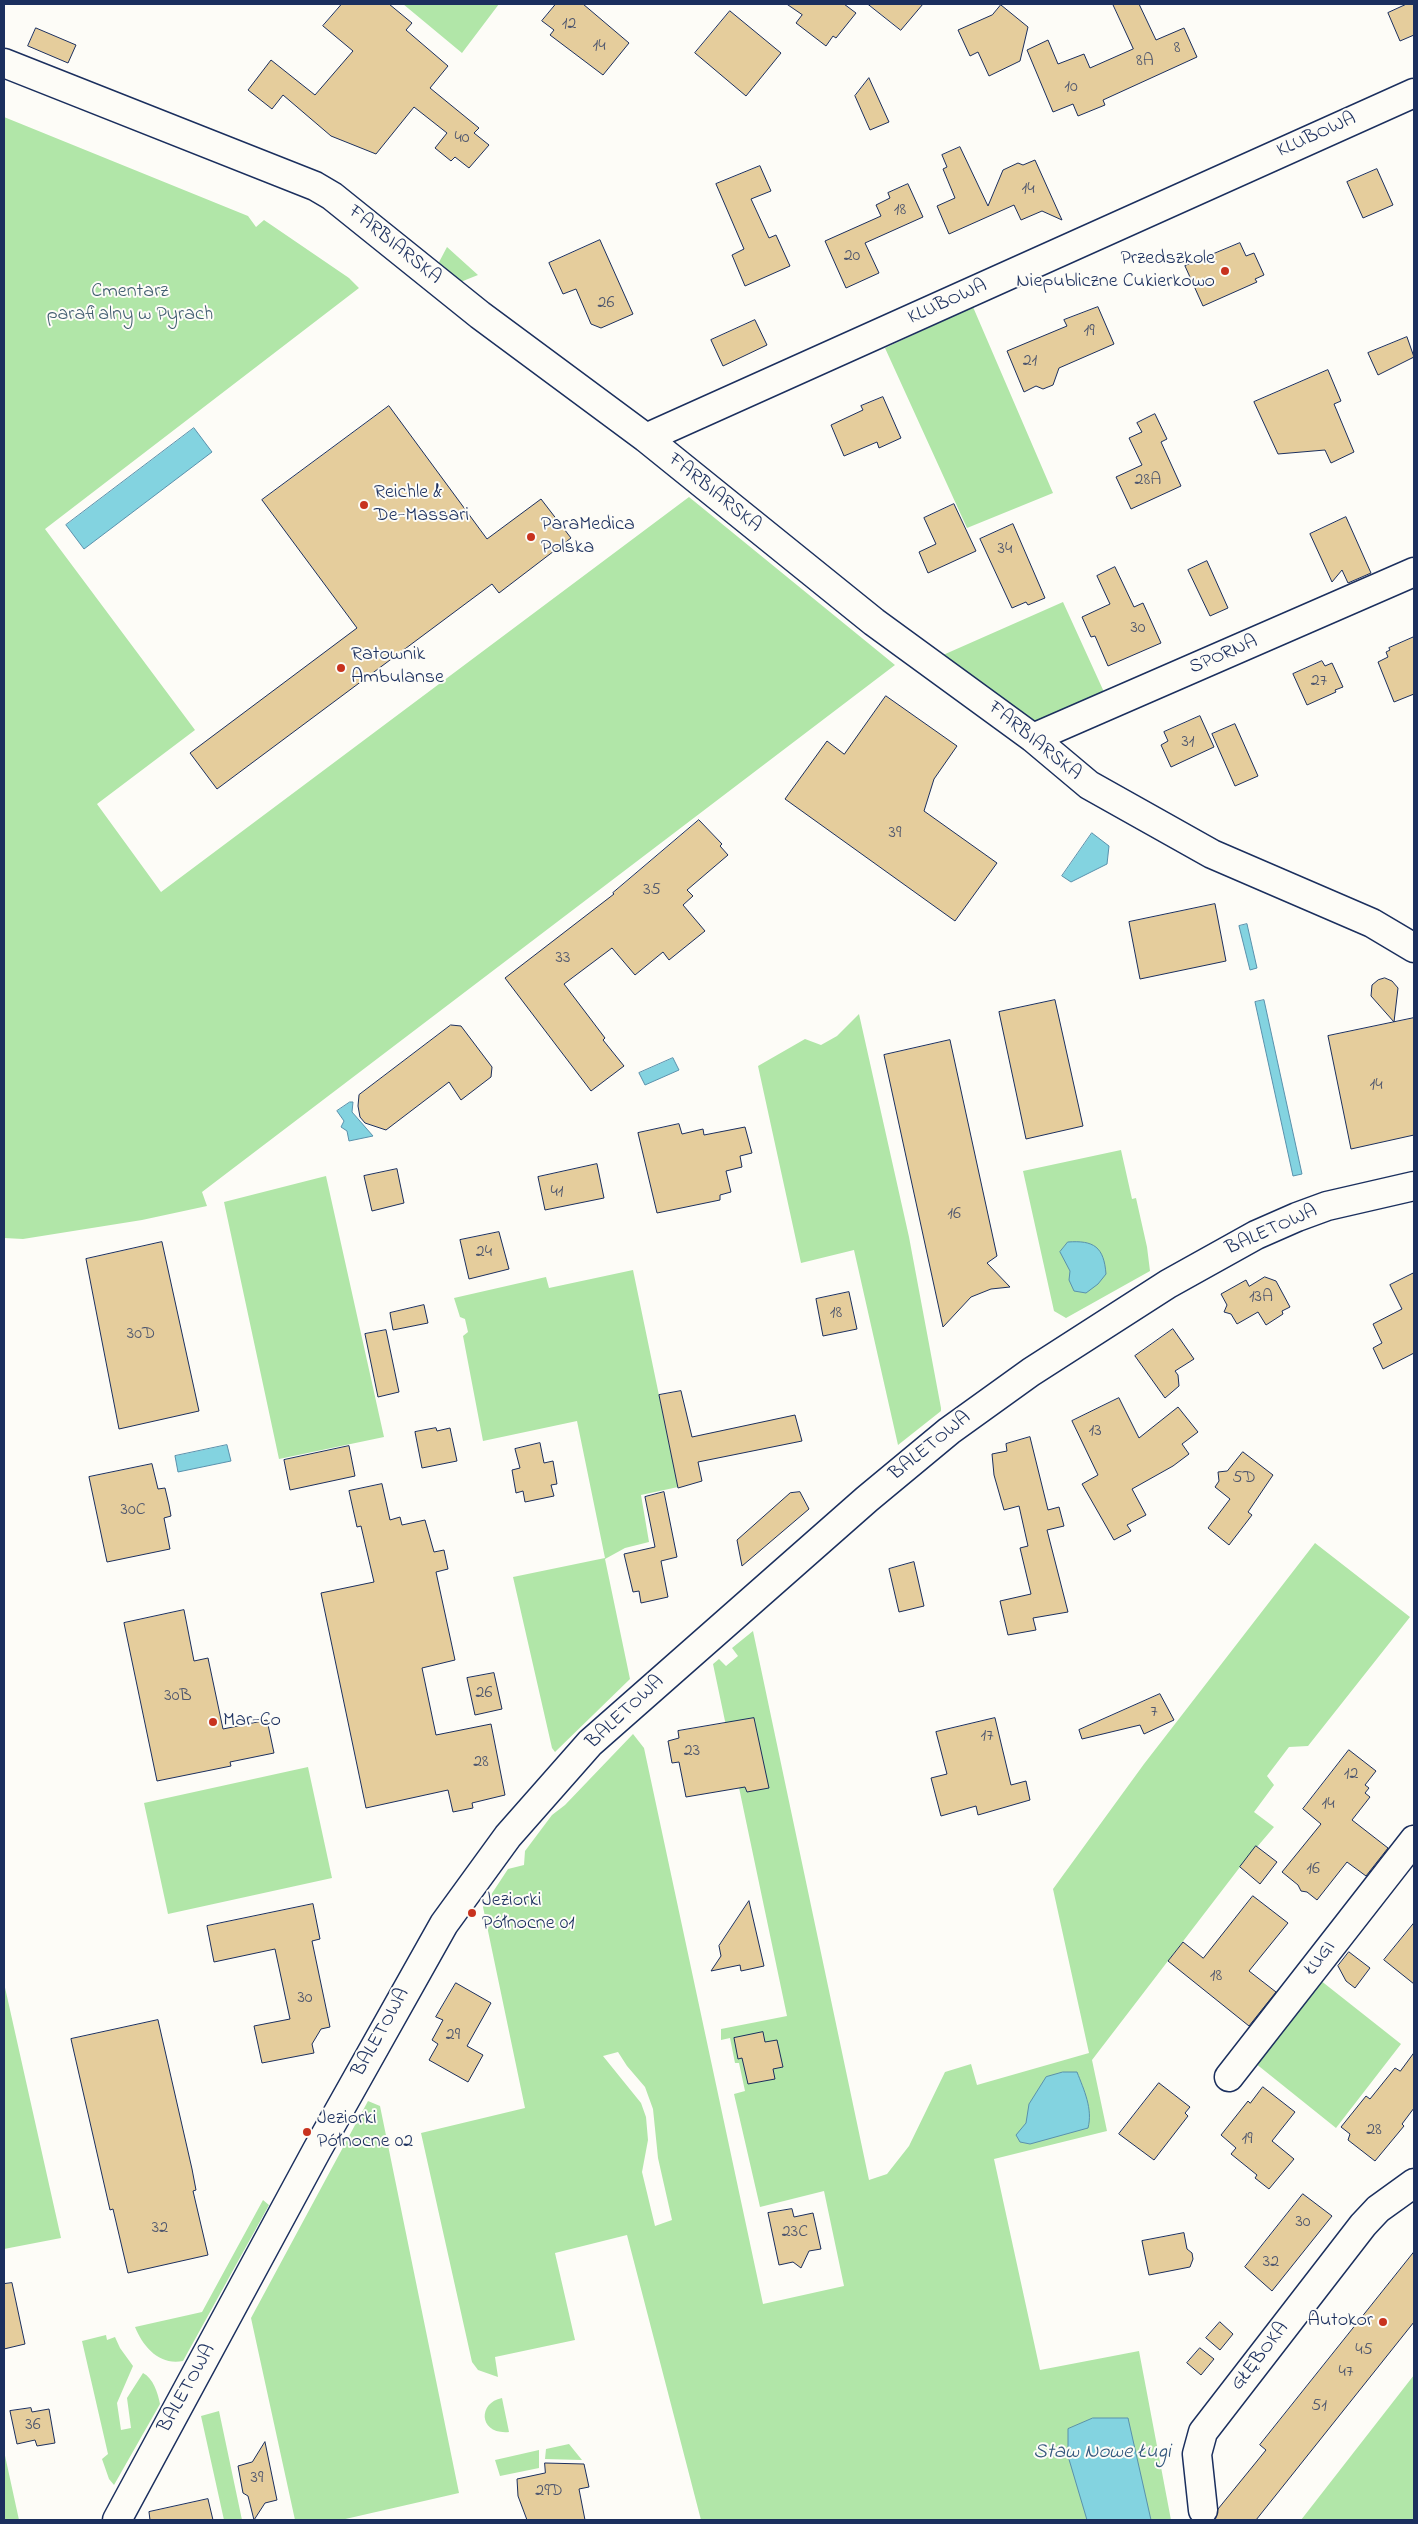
<!DOCTYPE html>
<html>
<head>
<meta charset="utf-8">
<style>
  body { margin:0 }
  #map { position:relative; width:1418px; height:2524px; overflow:hidden; background:#fdfcf7; font-family:"Indie Flower",sans-serif }
  canvas { display:block }
  .frame { position:absolute; inset:0; border:5px solid #1b2f5e; pointer-events:none }
</style>
</head>
<body>
<div id="map">
<canvas width="1418" height="2524"></canvas>
<div class="frame"></div>
</div>
<script>
const ctx = document.querySelector('canvas').getContext('2d');
ctx.lineJoin = 'round';
function fill(path, color) { ctx.fillStyle = color; ctx.fill(path, 'evenodd'); }
function trace(path, color, width, dash) { ctx.strokeStyle = color; ctx.lineWidth = width; ctx.lineCap = dash ? 'butt' : 'round'; ctx.setLineDash(dash || []); ctx.stroke(path); }
function label(font, color, halo, rows, align = 'center') {
  ctx.font = font + ' "Indie Flower",sans-serif'; ctx.lineWidth = 4; ctx.setLineDash([]); ctx.textBaseline = 'middle'; ctx.strokeStyle = halo; ctx.fillStyle = color; for (const [text, x, y, turn = 0] of rows) {
    ctx.save(); ctx.translate(x, y); ctx.rotate((+turn || 0) * Math.PI / 180); ctx.textAlign = isNaN(turn) ? turn : align; if (halo) ctx.strokeText(text, 0, 0); ctx.fillText(text, 0, 0); ctx.restore();
  }
}
const green = new Path2D(`
  M 403,4 L 499,4 L 462,53 Z
  M 4,117 L 248,216 L 256,227 L 264,220 L 349,278 L 359,288 L 45,529 L 195,730 L 97,804 L 161,892 L 689,497 L 895,665 L 202,1192 L 207,1206 L 142,1220 L 23,1239 L 4,1238 Z
  M 447,247 L 478,275 L 458,283 L 437,266 Z
  M 973,307 L 1053,493 L 967,528 L 885,348 Z
  M 1063,602 L 1104,692 L 1039,721 L 1032,721 L 943,655 Z
  M 859,1014 L 909,1237 L 941,1408 L 941,1411 L 898,1445 L 854,1250 L 801,1263 L 758,1066 L 805,1039 L 821,1045 L 837,1036 Z
  M 1121,1150 L 1132,1199 L 1136,1198 L 1147,1247 L 1150,1271 L 1066,1318 L 1054,1311 L 1023,1171 Z
  M 326,1176 L 384,1437 L 279,1459 L 224,1202 Z
  M 633,1270 L 678,1487 L 641,1495 L 649,1542 L 625,1548 L 605,1559 L 630,1679 L 555,1752 L 552,1748 L 513,1577 L 605,1558 L 577,1421 L 483,1441 L 463,1336 L 468,1332 L 465,1319 L 460,1317 L 454,1298 L 546,1277 L 549,1288 Z
  M 1315,1543 L 1410,1617 L 1308,1746 L 1289,1747 L 1267,1776 L 1274,1785 L 1254,1812 L 1274,1827 L 1240,1867 L 1092,2060 L 1107,2131 L 994,2159 L 1040,2370 L 1139,2351 L 1171,2520 L 701,2520 L 627,2235 L 555,2253 L 575,2340 L 495,2357 L 498,2377 L 478,2370 L 472,2362 L 421,2133 L 525,2108 L 483,1907 L 508,1869 L 524,1865 L 525,1851 L 552,1815 L 565,1805 L 633,1734 L 644,1748 L 763,2304 L 844,2286 L 824,2191 L 760,2207 L 734,2094 L 745,2091 L 739,2063 L 735,2063 L 730,2038 L 721,2040 L 721,2029 L 787,2016 L 713,1664 L 719,1659 L 726,1666 L 738,1656 L 732,1648 L 753,1631 L 869,2180 L 887,2174 L 909,2146 L 945,2072 L 971,2064 L 977,2085 L 1089,2053 L 1053,1889 L 1144,1764 ZM 618,2052 L 627,2066 L 645,2087 L 653,2109 L 658,2158 L 672,2220 L 655,2226 L 642,2172 L 648,2140 L 646,2117 L 641,2103 L 603,2056 Z
  M 308,1767 L 332,1878 L 168,1914 L 144,1803 Z
  M 1320,1980 L 1401,2044 L 1336,2128 L 1255,2063 Z
  M 4,1983 L 61,2238 L 4,2249 Z
  M 368,2101 L 380,2106 L 459,2493 L 341,2520 L 295,2520 L 251,2318 Z
  M 263,2200 L 269,2205 L 183,2361 C 160,2366 143,2347 135,2327 L 202,2312 Z
  M 106,2335 L 107,2340 L 115,2337 L 120,2348 L 133,2366 L 117,2403 L 121,2430 L 131,2428 L 127,2398 L 143,2373 C 153,2378 158,2393 160,2404 L 114,2485 L 109,2479 L 102,2459 L 108,2454 L 82,2341 Z
  M 1414,2375 L 1414,2520 L 1301,2520 Z
  M 502,2398 L 509,2432 C 479,2435 477,2403 502,2398 Z
  M 219,2411 L 242,2520 L 224,2520 L 201,2416 Z
  M 569,2444 L 582,2460 L 545,2459 L 546,2449 Z
  M 539,2450 L 539,2468 L 500,2476 L 495,2460 Z
  M 4,2451 L 19,2520 L 4,2520 Z`);
const water = new Path2D(`
  M 194,428 L 212,452 L 84,549 L 66,525 Z
  M 1092,833 L 1109,846 L 1107,864 L 1071,882 L 1062,876 Z
  M 1247,924 L 1257,968 L 1250,970 L 1239,926 Z
  M 1264,1000 L 1302,1174 L 1293,1176 L 1255,1002 Z
  M 673,1058 L 679,1070 L 645,1085 L 639,1073 Z
  M 350,1102 L 353,1102 L 352,1112 L 373,1136 L 349,1141 L 347,1131 L 341,1127 L 344,1121 L 337,1111 Z
  M 1068,1242 C 1094,1240 1104,1247 1106,1274 L 1098,1284 L 1086,1293 L 1074,1291 L 1069,1280 L 1070,1271 L 1060,1252 Z
  M 227,1445 L 231,1461 L 178,1472 L 175,1456 Z
  M 1063,2072 L 1077,2072 C 1084,2090 1093,2109 1088,2128 L 1030,2144 L 1020,2142 L 1016,2135 L 1026,2123 L 1029,2104 L 1046,2077 Z
  M 1093,2418 L 1128,2418 L 1151,2520 L 1087,2520 L 1068,2456 L 1068,2429 Z`);
const building = new Path2D(`
  M 342,4 L 389,4 L 412,23 L 406,30 L 448,66 L 430,88 L 479,128 L 474,133 L 489,145 L 469,168 L 455,157 L 451,161 L 435,148 L 447,133 L 414,107 L 376,154 L 331,136 L 283,95 L 272,109 L 248,90 L 271,60 L 315,95 L 353,51 L 323,26 Z
  M 556,4 L 583,4 L 629,43 L 603,75 L 550,35 L 554,30 L 542,21 Z
  M 787,4 L 844,4 L 856,13 L 836,38 L 833,36 L 826,46 L 796,23 L 802,15 Z
  M 868,4 L 923,4 L 901,30 Z
  M 1113,4 L 1139,4 L 1156,40 L 1184,28 L 1197,57 L 1103,100 L 1105,105 L 1078,116 L 1073,104 L 1053,112 L 1027,50 L 1048,40 L 1058,64 L 1084,54 L 1090,68 L 1133,49 Z
  M 1407,4 L 1414,4 L 1414,35 L 1400,41 L 1388,13 Z
  M 1001,5 L 1028,27 L 1020,61 L 989,76 L 978,52 L 970,56 L 958,30 L 992,15 Z
  M 730,11 L 781,53 L 746,96 L 695,53 Z
  M 36,28 L 76,45 L 68,63 L 28,46 Z
  M 869,78 L 889,122 L 870,130 L 855,96 Z
  M 960,147 L 988,206 L 1003,170 L 1018,163 L 1023,165 L 1035,160 L 1062,220 L 1042,211 L 1021,220 L 1014,205 L 949,234 L 937,206 L 955,198 L 943,169 L 947,167 L 942,155 Z
  M 760,166 L 771,191 L 751,199 L 769,238 L 776,235 L 790,266 L 745,286 L 732,255 L 744,249 L 716,184 Z
  M 1377,169 L 1393,205 L 1363,218 L 1347,182 Z
  M 908,184 L 923,217 L 865,243 L 879,273 L 846,288 L 825,241 L 881,216 L 876,205 L 890,198 L 888,193 Z
  M 600,240 L 633,314 L 601,328 L 591,324 L 576,289 L 563,294 L 549,263 Z
  M 1240,243 L 1246,256 L 1254,253 L 1264,275 L 1255,279 L 1257,282 L 1203,306 L 1185,266 Z
  M 1098,307 L 1114,344 L 1059,368 L 1053,385 L 1043,389 L 1036,386 L 1024,392 L 1007,351 L 1067,326 L 1064,320 Z
  M 755,320 L 767,345 L 723,366 L 711,340 Z
  M 1407,337 L 1414,357 L 1378,375 L 1368,353 Z
  M 1328,370 L 1341,401 L 1334,404 L 1354,452 L 1331,463 L 1325,450 L 1278,454 L 1254,402 Z
  M 883,397 L 901,438 L 879,448 L 877,442 L 844,456 L 831,425 L 863,410 L 861,406 Z
  M 389,406 L 487,539 L 541,499 L 571,538 L 499,593 L 492,584 L 217,789 L 190,753 L 357,628 L 262,500 Z
  M 1155,414 L 1167,439 L 1161,442 L 1181,486 L 1131,509 L 1116,477 L 1142,465 L 1129,438 L 1142,432 L 1137,423 Z
  M 954,504 L 976,551 L 928,573 L 919,552 L 936,544 L 924,518 Z
  M 1346,517 L 1371,573 L 1348,583 L 1342,570 L 1332,582 L 1310,534 Z
  M 1013,524 L 1045,598 L 1028,605 L 1026,602 L 1012,608 L 980,539 Z
  M 1207,561 L 1228,608 L 1210,616 L 1188,570 Z
  M 1115,567 L 1134,607 L 1143,603 L 1161,643 L 1108,666 L 1095,636 L 1091,637 L 1082,617 L 1110,604 L 1097,576 Z
  M 1414,637 L 1414,694 L 1394,702 L 1378,662 L 1388,657 L 1386,652 L 1390,650 L 1389,648 Z
  M 1322,661 L 1325,666 L 1332,663 L 1343,687 L 1335,690 L 1336,692 L 1307,705 L 1293,674 Z
  M 886,696 L 957,746 L 934,779 L 924,811 L 997,863 L 955,921 L 785,799 L 827,741 L 844,754 Z
  M 1200,716 L 1214,747 L 1171,767 L 1161,745 L 1168,741 L 1164,732 Z
  M 1235,724 L 1258,776 L 1235,786 L 1212,734 Z
  M 699,820 L 722,844 L 720,846 L 728,855 L 687,890 L 693,896 L 683,905 L 705,931 L 669,960 L 663,952 L 635,975 L 612,948 L 564,984 L 605,1038 L 603,1040 L 624,1066 L 591,1091 L 505,978 L 614,894 L 613,893 Z
  M 1215,904 L 1226,961 L 1140,979 L 1129,922 Z
  M 1385,978 L 1392,981 L 1398,988 L 1394,1022 L 1371,996 L 1372,985 L 1378,980 Z
  M 1055,1000 L 1083,1126 L 1026,1139 L 999,1012 Z
  M 1414,1018 L 1414,1135 L 1351,1149 L 1328,1036 Z
  M 451,1025 L 461,1026 L 492,1067 L 491,1077 L 461,1100 L 449,1082 L 386,1130 L 365,1123 L 360,1117 L 358,1106 L 359,1095 Z
  M 950,1040 L 997,1256 L 987,1263 L 1010,1287 L 991,1289 L 971,1297 L 943,1327 L 884,1055 Z
  M 679,1124 L 682,1134 L 703,1129 L 704,1135 L 745,1127 L 752,1153 L 740,1156 L 742,1167 L 726,1171 L 731,1192 L 720,1195 L 720,1200 L 657,1213 L 638,1133 Z
  M 597,1164 L 604,1198 L 545,1210 L 538,1177 Z
  M 397,1169 L 404,1203 L 372,1211 L 364,1176 Z
  M 499,1232 L 509,1269 L 469,1279 L 460,1240 Z
  M 162,1242 L 199,1411 L 119,1429 L 86,1259 Z
  M 1414,1273 L 1414,1353 L 1383,1369 L 1373,1348 L 1382,1343 L 1373,1324 L 1402,1309 L 1390,1285 Z
  M 1265,1277 L 1276,1281 L 1290,1307 L 1282,1311 L 1283,1314 L 1266,1325 L 1258,1312 L 1237,1324 L 1231,1314 L 1224,1312 L 1227,1305 L 1221,1294 L 1246,1280 L 1249,1286 Z
  M 849,1292 L 857,1329 L 823,1336 L 816,1299 Z
  M 424,1305 L 428,1323 L 393,1330 L 390,1313 Z
  M 1173,1329 L 1194,1359 L 1175,1371 L 1178,1375 L 1179,1386 L 1165,1398 L 1135,1356 Z
  M 386,1330 L 399,1392 L 378,1397 L 365,1334 Z
  M 681,1391 L 692,1437 L 795,1415 L 802,1441 L 698,1462 L 702,1481 L 678,1488 L 659,1395 Z
  M 1119,1398 L 1139,1438 L 1178,1407 L 1198,1432 L 1182,1444 L 1189,1454 L 1173,1466 L 1132,1489 L 1146,1515 L 1127,1525 L 1131,1531 L 1114,1540 L 1082,1484 L 1098,1475 L 1072,1421 Z
  M 436,1428 L 437,1431 L 450,1428 L 457,1461 L 422,1468 L 415,1432 Z
  M 1030,1437 L 1048,1510 L 1059,1507 L 1064,1526 L 1047,1530 L 1068,1612 L 1033,1618 L 1036,1630 L 1008,1635 L 1000,1601 L 1031,1594 L 1020,1548 L 1028,1546 L 1019,1506 L 1004,1510 L 994,1475 L 992,1454 L 1007,1451 L 1006,1444 Z
  M 540,1443 L 544,1463 L 553,1461 L 557,1484 L 551,1485 L 554,1496 L 525,1502 L 523,1491 L 516,1493 L 512,1470 L 520,1468 L 515,1449 Z
  M 349,1446 L 355,1476 L 290,1490 L 284,1460 Z
  M 1243,1452 L 1273,1475 L 1248,1512 L 1252,1515 L 1229,1545 L 1208,1528 L 1230,1499 L 1215,1487 L 1219,1481 L 1218,1472 L 1227,1471 Z
  M 152,1464 L 158,1489 L 165,1488 L 169,1505 L 171,1516 L 164,1518 L 170,1549 L 107,1562 L 89,1477 Z
  M 382,1484 L 390,1520 L 400,1517 L 402,1525 L 425,1520 L 434,1552 L 444,1550 L 448,1569 L 436,1572 L 455,1660 L 422,1668 L 436,1735 L 491,1724 L 505,1795 L 472,1803 L 473,1808 L 453,1812 L 448,1790 L 366,1808 L 321,1593 L 374,1582 L 361,1526 L 357,1527 L 349,1491 Z
  M 664,1492 L 677,1557 L 661,1561 L 668,1597 L 641,1603 L 639,1591 L 633,1592 L 624,1554 L 655,1547 L 645,1497 Z
  M 800,1492 L 809,1509 L 742,1566 L 737,1540 L 790,1493 Z
  M 914,1562 L 924,1606 L 899,1612 L 889,1569 Z
  M 184,1610 L 194,1661 L 208,1658 L 223,1729 L 267,1720 L 274,1753 L 230,1762 L 231,1766 L 157,1781 L 124,1623 Z
  M 494,1673 L 502,1709 L 475,1715 L 467,1678 Z
  M 1160,1694 L 1174,1720 L 1144,1734 L 1140,1725 L 1082,1739 L 1079,1730 Z
  M 754,1718 L 769,1788 L 747,1792 L 745,1787 L 686,1797 L 679,1762 L 672,1763 L 668,1741 L 679,1738 L 678,1731 Z
  M 995,1718 L 1011,1785 L 1026,1781 L 1030,1800 L 978,1815 L 976,1806 L 941,1816 L 931,1778 L 947,1774 L 936,1732 Z
  M 1349,1750 L 1376,1771 L 1365,1785 L 1369,1788 L 1365,1793 L 1370,1797 L 1352,1820 L 1388,1848 L 1366,1876 L 1347,1862 L 1317,1900 L 1307,1892 L 1301,1891 L 1298,1885 L 1282,1872 L 1321,1824 L 1303,1809 Z
  M 1256,1846 L 1277,1862 L 1260,1884 L 1240,1867 Z
  M 1253,1896 L 1288,1923 L 1249,1971 L 1276,1992 L 1249,2026 L 1168,1961 L 1183,1942 L 1203,1958 Z
  M 749,1901 L 764,1966 L 741,1971 L 740,1965 L 711,1971 L 721,1956 L 719,1946 Z
  M 313,1904 L 320,1939 L 312,1941 L 330,2027 L 321,2029 L 312,2044 L 314,2053 L 262,2063 L 254,2026 L 290,2019 L 275,1949 L 214,1962 L 207,1926 Z
  M 1414,1923 L 1414,1984 L 1384,1960 Z
  M 1349,1952 L 1370,1968 L 1355,1988 L 1346,1981 L 1338,1966 Z
  M 456,1983 L 491,2003 L 467,2046 L 483,2055 L 468,2082 L 429,2060 L 438,2044 L 432,2040 L 443,2020 L 436,2017 Z
  M 158,2020 L 192,2169 L 196,2190 L 193,2191 L 208,2255 L 128,2273 L 113,2209 L 110,2210 L 71,2039 Z
  M 763,2032 L 765,2042 L 777,2040 L 783,2067 L 773,2069 L 775,2079 L 748,2084 L 742,2058 L 738,2059 L 734,2038 Z
  M 1414,2053 L 1414,2108 L 1402,2124 L 1404,2126 L 1375,2161 L 1348,2140 L 1350,2134 L 1341,2127 L 1366,2096 L 1370,2099 L 1395,2068 L 1400,2071 Z
  M 1159,2083 L 1190,2107 L 1185,2113 L 1188,2116 L 1154,2160 L 1119,2134 Z
  M 1263,2087 L 1295,2112 L 1272,2141 L 1294,2159 L 1269,2189 L 1255,2178 L 1257,2175 L 1231,2154 L 1236,2148 L 1221,2135 L 1248,2101 L 1250,2103 Z
  M 1303,2194 L 1332,2216 L 1272,2291 L 1245,2267 Z
  M 792,2209 L 794,2217 L 813,2213 L 821,2249 L 809,2251 L 801,2268 L 793,2262 L 779,2265 L 768,2213 Z
  M 1184,2233 L 1187,2249 L 1192,2253 L 1193,2259 L 1190,2267 L 1149,2275 L 1142,2241 Z
  M 1414,2252 L 1414,2322 L 1256,2520 L 1214,2520 L 1218,2509 L 1266,2450 L 1260,2445 Z
  M 12,2283 L 25,2344 L 4,2349 L 4,2284 Z
  M 1220,2322 L 1233,2334 L 1220,2350 L 1206,2338 Z
  M 1200,2348 L 1214,2359 L 1201,2375 L 1187,2363 Z
  M 31,2408 L 32,2412 L 49,2409 L 55,2443 L 37,2446 L 35,2440 L 17,2444 L 10,2411 Z
  M 265,2442 L 277,2500 L 265,2503 L 254,2520 L 248,2496 L 243,2493 L 238,2466 L 252,2462 Z
  M 545,2463 L 584,2464 L 589,2487 L 579,2489 L 585,2520 L 527,2520 L 518,2496 L 517,2479 L 545,2473 Z
  M 208,2499 L 213,2520 L 150,2520 L 149,2512 Z`);
const minor = new Path2D(`
  M 4,63 L 315,186 L 332,196 L 480,315 L 646,438 L 874,622 L 1033,738 L 1089,785 L 1212,854 L 1372,923 L 1414,948
  M 646,438 L 1414,93
  M 1033,738 L 1414,572
  M 1229,2077 L 1414,1840
  M 1203,2510 L 1197,2454 L 1203,2432 L 1363,2225 L 1378,2209 L 1414,2183`);
const tertiary = new Path2D(`
  M 117,2520 L 317,2150 L 444,1924 L 508,1836 L 590,1743 L 867,1499 L 949,1431 L 1031,1372 L 1168,1284 L 1256,1235 L 1297,1217 L 1327,1206 L 1414,1186`);
const markers = [
  [1225,271,5,"#c8321e"],
  [364,505,5,"#c8321e"],
  [531,537,5,"#c8321e"],
  [341,668,5,"#c8321e"],
  [213,1722,5,"#c8321e"],
  [472,1913,5,"#c8321e"],
  [307,2132,5,"#c8321e"],
  [1383,2322,5,"#c8321e"]
];
const numberNames = [
  ["12",569,25],
  ["14",599,47],
  ["8",1177,49],
  ["8A",1145,62],
  ["10",1071,88],
  ["40",462,139],
  ["14",1028,190],
  ["18",900,211],
  ["20",852,257],
  ["26",606,304],
  ["19",1089,332],
  ["21",1030,362],
  ["28A",1148,481],
  ["34",1005,550],
  ["30",1138,629],
  ["27",1319,682],
  ["31",1188,743],
  ["39",895,834],
  ["35",652,891],
  ["33",563,959],
  ["14",1376,1086],
  ["41",557,1193],
  ["16",954,1215],
  ["24",484,1253],
  ["13A",1261,1298],
  ["18",836,1314],
  ["30D",141,1335],
  ["13",1095,1432],
  ["5D",1244,1479],
  ["30C",133,1511],
  ["26",484,1694],
  ["30B",178,1697],
  ["7",1154,1713],
  ["17",987,1737],
  ["23",692,1752],
  ["28",481,1763],
  ["12",1351,1775],
  ["14",1328,1805],
  ["16",1313,1870],
  ["18",1216,1977],
  ["30",305,1999],
  ["29",453,2036],
  ["28",1374,2131],
  ["19",1247,2140],
  ["30",1303,2223],
  ["32",160,2229],
  ["23C",795,2233],
  ["32",1271,2263],
  ["45",1364,2351],
  ["47",1346,2373],
  ["51",1319,2407],
  ["36",33,2426],
  ["39",257,2479],
  ["29D",549,2492]
];
const streetNames = [
  ["KLUBOWA",1317,136,-24],
  ["FARBIARSKA",394,246,39],
  ["KLUBOWA",948,303,-24],
  ["FARBIARSKA",714,494,39],
  ["SPORNA",1224,656,-23],
  ["FARBIARSKA",1034,742,39],
  ["BALETOWA",1272,1231,-24],
  ["BALETOWA",931,1447,-39],
  ["BALETOWA",626,1713,-43],
  ["ŁUGI",1321,1959,-52],
  ["BALETOWA",382,2033,-61],
  ["GŁĘBOKA",1261,2357,-52],
  ["BALETOWA",188,2389,-61]
];
const poiNames = [
  ["Przedszkole",1215,260,"right"],
  ["Niepubliczne Cukierkowo",1215,283,"right"],
  ["Reichle &",374,494],
  ["De-Massari",374,517],
  ["ParaMedica",541,526],
  ["Polska",541,549],
  ["Ratownik",351,656],
  ["Ambulanse",351,679],
  ["Mar-Co",223,1722],
  ["Jeziorki",482,1902],
  ["Północne 01",482,1925],
  ["Jeziorki",317,2120],
  ["Północne 02",317,2143],
  ["Autokor",1373,2322,"right"]
];
const parkNames = [
  ["Cmentarz",130,293],
  ["parafialny w Pyrach",130,316]
];
const waterNames = [
  ["Staw Nowe Ługi",1102,2454]
];
fill(green, '#b1e6a8');
fill(water, '#83d3e0');
trace(water, '#5991ac', 1);
fill(building, '#e5cd9c');
trace(building, '#1b2f5e', 1);
trace(minor, '#1b2f5e', 31);
trace(tertiary, '#1b2f5e', 31);
trace(minor, '#fdfcf7', 28);
trace(tertiary, '#fdfcf7', 28);
for (const [x, y, r, color] of markers) { const dot = new Path2D(); dot.arc(x, y, r, 0, 2 * Math.PI); ctx.fillStyle = color; ctx.fill(dot); trace(dot, '#fdfcf7', 2); }
label('18px', '#4e566e', null, numberNames);
label('20px', '#1b2f5e', '#fdfcf7', streetNames);
label('20px', '#1b2f5e', '#fdfcf7', poiNames, 'left');
label('20px', '#405d70', '#fdfcf7', parkNames);
label('italic 21px', '#35587e', '#fdfcf7', waterNames);
</script>
</body>
</html>
